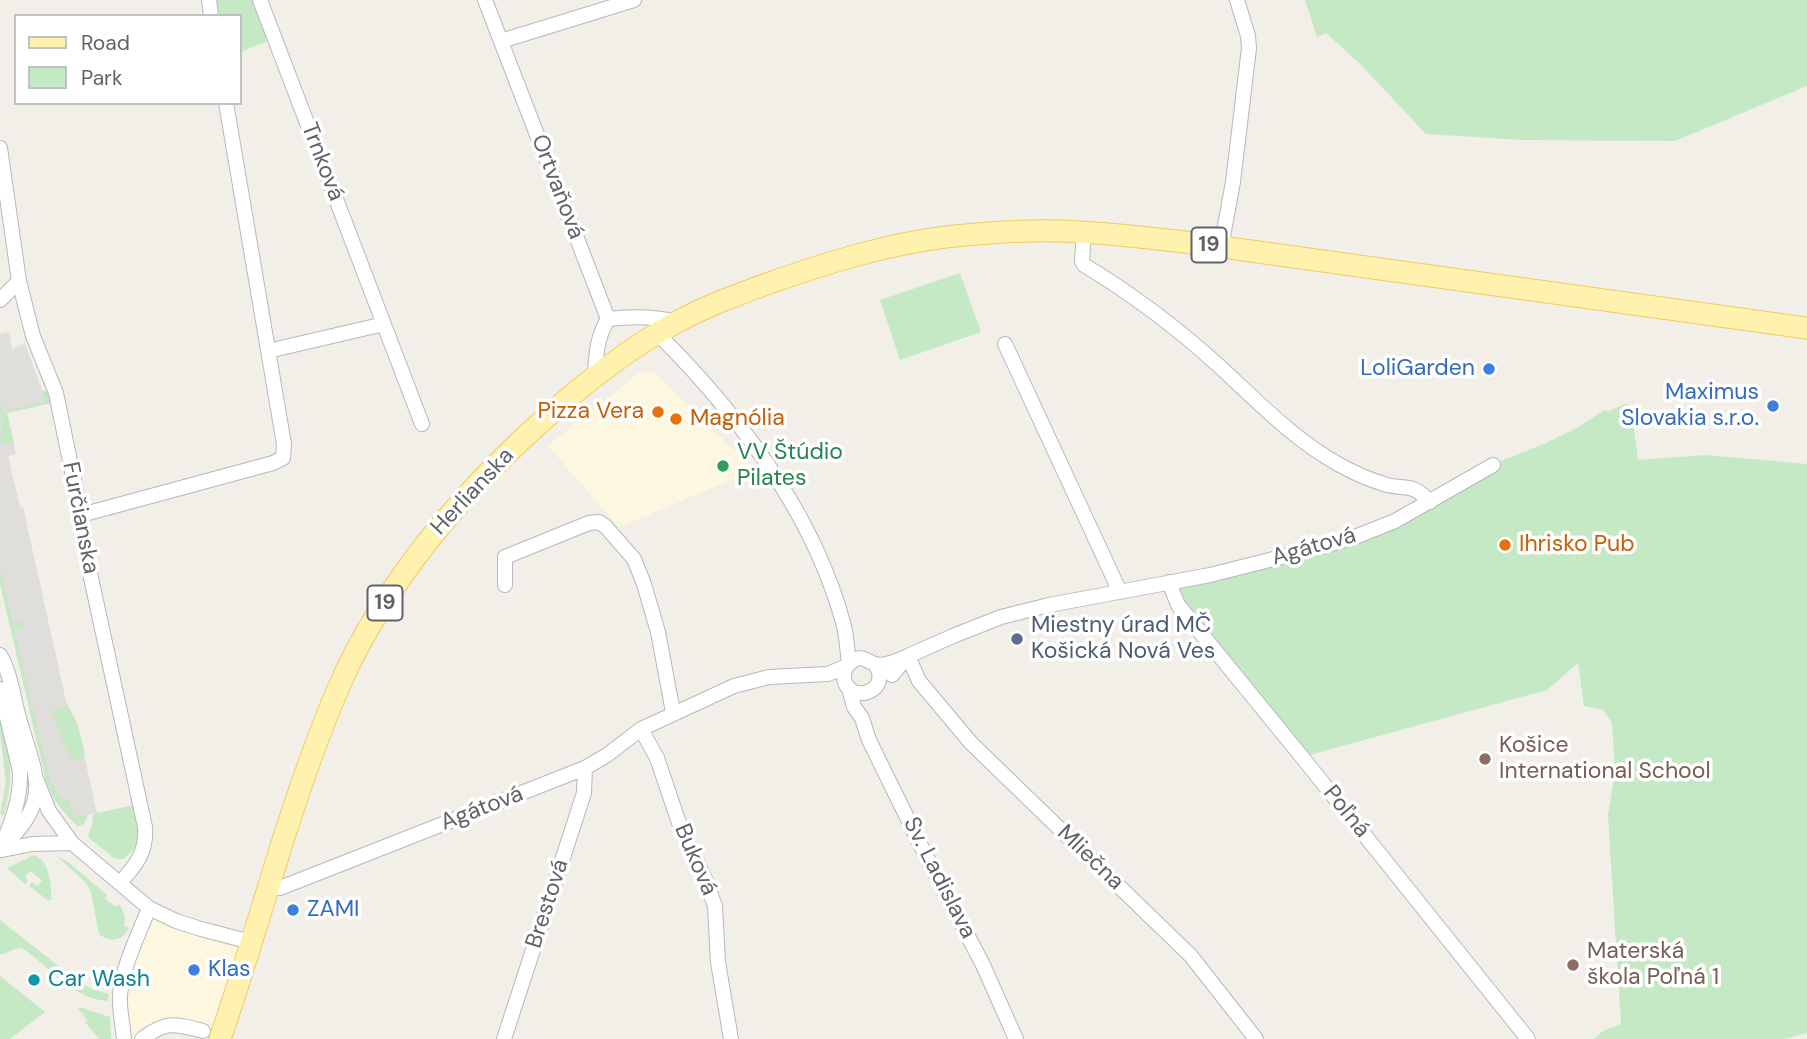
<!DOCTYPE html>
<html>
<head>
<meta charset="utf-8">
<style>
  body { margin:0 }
  #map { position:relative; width:1807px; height:1039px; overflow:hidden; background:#f1efe8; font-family:"DM Sans",sans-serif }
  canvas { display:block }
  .legend { position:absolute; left:14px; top:14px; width:228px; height:91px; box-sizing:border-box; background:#fff; border:2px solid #bfc1c3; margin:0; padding:9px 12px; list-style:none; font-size:21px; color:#5f6368 }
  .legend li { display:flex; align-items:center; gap:14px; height:35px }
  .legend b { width:35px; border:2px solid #bfc1c3 }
</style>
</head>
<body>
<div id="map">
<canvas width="1807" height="1039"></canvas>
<ul class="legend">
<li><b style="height:9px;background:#fff2af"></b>Road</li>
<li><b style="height:19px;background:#c5e8c5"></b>Park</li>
</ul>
</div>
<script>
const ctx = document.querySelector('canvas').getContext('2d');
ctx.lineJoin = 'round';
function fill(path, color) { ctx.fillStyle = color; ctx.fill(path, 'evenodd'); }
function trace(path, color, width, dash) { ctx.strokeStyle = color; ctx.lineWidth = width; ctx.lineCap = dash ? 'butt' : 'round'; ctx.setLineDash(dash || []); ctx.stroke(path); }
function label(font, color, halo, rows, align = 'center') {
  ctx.font = font + ' "DM Sans",sans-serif'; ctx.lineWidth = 7; ctx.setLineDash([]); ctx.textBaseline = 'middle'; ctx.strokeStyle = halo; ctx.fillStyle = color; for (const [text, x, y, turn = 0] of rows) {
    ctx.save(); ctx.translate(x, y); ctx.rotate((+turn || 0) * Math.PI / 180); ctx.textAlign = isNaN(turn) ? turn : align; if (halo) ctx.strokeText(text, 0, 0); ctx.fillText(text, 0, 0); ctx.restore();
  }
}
const commercial = new Path2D(`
  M 646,371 L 657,375 L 755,470 L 619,527 L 548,446 L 639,373 Z
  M 149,908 L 251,942 L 221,1037 L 175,1024 L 142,1039 L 124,1039 L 121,1010 Z`);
const industrial = new Path2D(`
  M 9,332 L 12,349 L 24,344 L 24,341 L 42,390 L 47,392 L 51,403 L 7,413 L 16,454 L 8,456 L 20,507 L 23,507 L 66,701 L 78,728 L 97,813 L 87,815 L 85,823 L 79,826 L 77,826 L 68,816 L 54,800 L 46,781 L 0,583 L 0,334 Z`);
const green = new Path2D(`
  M 217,0 L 252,0 L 268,41 L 240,52 L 240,16 L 219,16 Z
  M 1305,0 L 1807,0 L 1807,86 L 1675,141 L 1524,140 L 1426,134 L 1360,64 L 1326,33 L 1317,37 Z
  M 960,273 L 981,332 L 900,360 L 880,300 Z
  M 42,390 L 47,392 L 51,403 L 7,413 L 14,442 L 0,444 C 0,438 3,432 2,426 C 1,417 0,409 0,400 L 3,412 L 44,402 Z
  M 1627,403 L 1632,414 L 1638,460 L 1705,455 L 1807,464 L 1807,1033 L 1784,1039 L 1594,1039 L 1603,1031 L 1621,1024 L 1608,815 L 1615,772 L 1612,723 L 1603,710 L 1584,706 L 1578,663 L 1547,690 L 1302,757 L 1169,582 L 1360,535 L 1503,460 L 1546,443 L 1577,428 L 1606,409 L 1607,412 Z
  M 0,568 L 13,623 L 23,621 L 25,627 L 14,630 L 51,784 L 54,784 L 57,796 L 60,795 L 61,801 L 69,800 L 74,817 L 87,815 L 87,818 L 82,825 L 77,826 C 63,812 53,800 46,781 L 0,583 Z
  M 0,704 C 8,742 17,778 3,816 L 0,814 L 6,782 L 0,734 Z
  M 67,706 C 78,720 81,737 85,754 L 81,758 L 73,760 C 63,744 56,728 52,710 Z
  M 134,805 C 137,824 144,839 129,854 C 124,860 121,860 114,858 L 89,838 L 88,835 L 92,825 L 93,814 Z
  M 34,855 C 51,863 50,882 52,899 L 49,901 L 29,886 L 32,882 L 38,886 L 42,880 L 30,871 L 25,877 L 28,880 L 25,884 L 7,868 Z
  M 57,856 L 68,862 L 107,895 L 105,899 L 115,906 L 120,905 L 125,916 L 124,926 L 129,928 C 123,941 110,943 99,934 L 91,892 L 85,882 Z
  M 0,920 L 80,983 L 92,989 L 109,994 L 108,1001 C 73,999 49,966 22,948 C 14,947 8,954 0,954 Z
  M 0,976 L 45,1012 L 10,1039 L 0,1039 Z
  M 79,1007 L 110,1017 L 111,1039 L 99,1039 L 85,1022 L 87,1020 L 78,1008 Z`);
const street = new Path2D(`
  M 209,0 L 211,16
  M 260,0 L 422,424
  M 485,0 L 608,319
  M 501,41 L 634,0
  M 0,148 L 19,281 L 33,336 L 56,393 L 81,515 L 80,525 L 83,541 L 145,827 C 147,852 136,865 120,883
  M 1084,232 L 1082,261 L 1084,265 C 1132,294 1177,328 1218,365 C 1256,400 1292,438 1338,464 C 1354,473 1370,480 1387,485 C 1410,490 1412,483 1430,502
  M 1221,247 L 1233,182 L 1249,48 L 1248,36 L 1237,0
  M 0,300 L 19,281
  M 608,319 C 632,316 653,316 677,322
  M 658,334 C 739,415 814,513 844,626 C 847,638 847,651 849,663
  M 1005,344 L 1120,592
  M 268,351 L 384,324
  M 595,375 C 596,354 597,337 608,319
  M 81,515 L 273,463 L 283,458 L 284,444 L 226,103
  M 1169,582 L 1178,605 L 1302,757 L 1528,1039
  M 505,585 L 505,557 L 589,523 L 599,522 L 606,527 L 634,559 L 644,584 L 658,632 L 673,712
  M 875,664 C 894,692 847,706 844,678 C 844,672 846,666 850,663 C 861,653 866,661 875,664 C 885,667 899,660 908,656 L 919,681 L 971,743 L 1191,956 L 1256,1039
  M 892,675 L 908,656 L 953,636 L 1001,617 L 1049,605 L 1210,575 L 1317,548 L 1360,535 L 1395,521 L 1493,465
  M 849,688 L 854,707 L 862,718 L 869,740 L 923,850 L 983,965 L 1016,1039
  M 0,689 L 20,771 C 21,797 12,822 2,845
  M 641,729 L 657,758 L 679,823 L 705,879 L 715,906 L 718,962 L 731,1039
  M 37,781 L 49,811 L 72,843 L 149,908 L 176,921 L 201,929 L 251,942
  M 0,850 C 53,798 37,781 19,718 C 13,697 11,674 0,655
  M 2,850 L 32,844 L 72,843
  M 280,888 L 585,768 L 607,755 L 641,729 L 734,686 L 769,677 L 828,674 L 847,666
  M 124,1039 C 123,1025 119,1010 120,995 C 123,965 138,936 149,908
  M 142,1039 C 167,1020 175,1024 203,1031
  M 504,1039 L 584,793 L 585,768`);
const primary = new Path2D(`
  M 220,1039 C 243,972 263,904 284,837 C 302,781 321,725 346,671 C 392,575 462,493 541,422 C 583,384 627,349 677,322 C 708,305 742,293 775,281 C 830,262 888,244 946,237 C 983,233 1021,230 1059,231 C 1104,232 1148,238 1193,243 L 1807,328`);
const markers = [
  [1489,369,7,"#3f7fe0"],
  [1773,406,7,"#3f7fe0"],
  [658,412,7,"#e8710a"],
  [676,419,7,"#e8710a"],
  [723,466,7,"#2e9e5b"],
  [1505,545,7,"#e8710a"],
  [1017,639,7,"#5c6f8a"],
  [1485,759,7,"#8d6e63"],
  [293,910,7,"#3f7fe0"],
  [1573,965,7,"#8d6e63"],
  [194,970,7,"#3f7fe0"],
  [34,980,7,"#0f9aa8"]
];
const shields = [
  [1209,245,35],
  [385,603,35]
];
const shieldNames = [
  ["19",1209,245],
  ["19",385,603]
];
const streetNames = [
  ["Trnková",322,162,69],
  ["Ortvaňová",557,187,69],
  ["Herlianska",473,492,-47],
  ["Furčianska",80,518,79],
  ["Agátová",1314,547,-16],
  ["Agátová",482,809,-21],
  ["Poľná",1346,812,51],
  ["Mliečna",1090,858,44],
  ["Buková",695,860,67],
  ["Sv. Ladislava",939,878,63],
  ["Brestová",548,904,-72]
];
const shopNames = [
  ["LoliGarden",1475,369],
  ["Maximus",1759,393],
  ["Slovakia s.r.o.",1759,419],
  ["ZAMI",307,910,"left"],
  ["Klas",208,970,"left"]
];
const foodNames = [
  ["Pizza Vera",644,412,"right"],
  ["Magnólia",690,419],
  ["Ihrisko Pub",1519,545]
];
const leisureNames = [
  ["VV Štúdio",737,453],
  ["Pilates",737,479]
];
const serviceNames = [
  ["Miestny úrad MČ",1031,626],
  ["Košická Nová Ves",1031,652]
];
const educationNames = [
  ["Košice",1499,746],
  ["International School",1499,772],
  ["Materská",1587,952],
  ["škola Poľná 1",1587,978]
];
const cultureNames = [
  ["Car Wash",48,980]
];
fill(commercial, '#fef7e0');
fill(industrial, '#e0deda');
fill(green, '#c5e8c5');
trace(street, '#b5b8bc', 16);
trace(primary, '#f2c960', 23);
trace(street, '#fff', 14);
trace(primary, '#fff2af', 21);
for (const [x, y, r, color] of markers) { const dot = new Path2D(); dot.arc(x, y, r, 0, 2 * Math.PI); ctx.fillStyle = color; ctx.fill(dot); trace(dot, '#fff', 2.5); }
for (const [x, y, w] of shields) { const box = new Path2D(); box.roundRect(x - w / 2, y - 17.5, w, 35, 5); ctx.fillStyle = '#fff'; ctx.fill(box); trace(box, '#5f6368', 2); }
label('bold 21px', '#5f6368', null, shieldNames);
label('23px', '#5f6368', '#fff', streetNames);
label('23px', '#366cbe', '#fff', shopNames, 'right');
label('23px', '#c56008', '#fff', foodNames, 'left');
label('23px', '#27864d', '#fff', leisureNames, 'left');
label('23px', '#4e5e75', '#fff', serviceNames, 'left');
label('23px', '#785e54', '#fff', educationNames, 'left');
label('23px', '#0d838f', '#fff', cultureNames, 'left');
</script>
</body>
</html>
